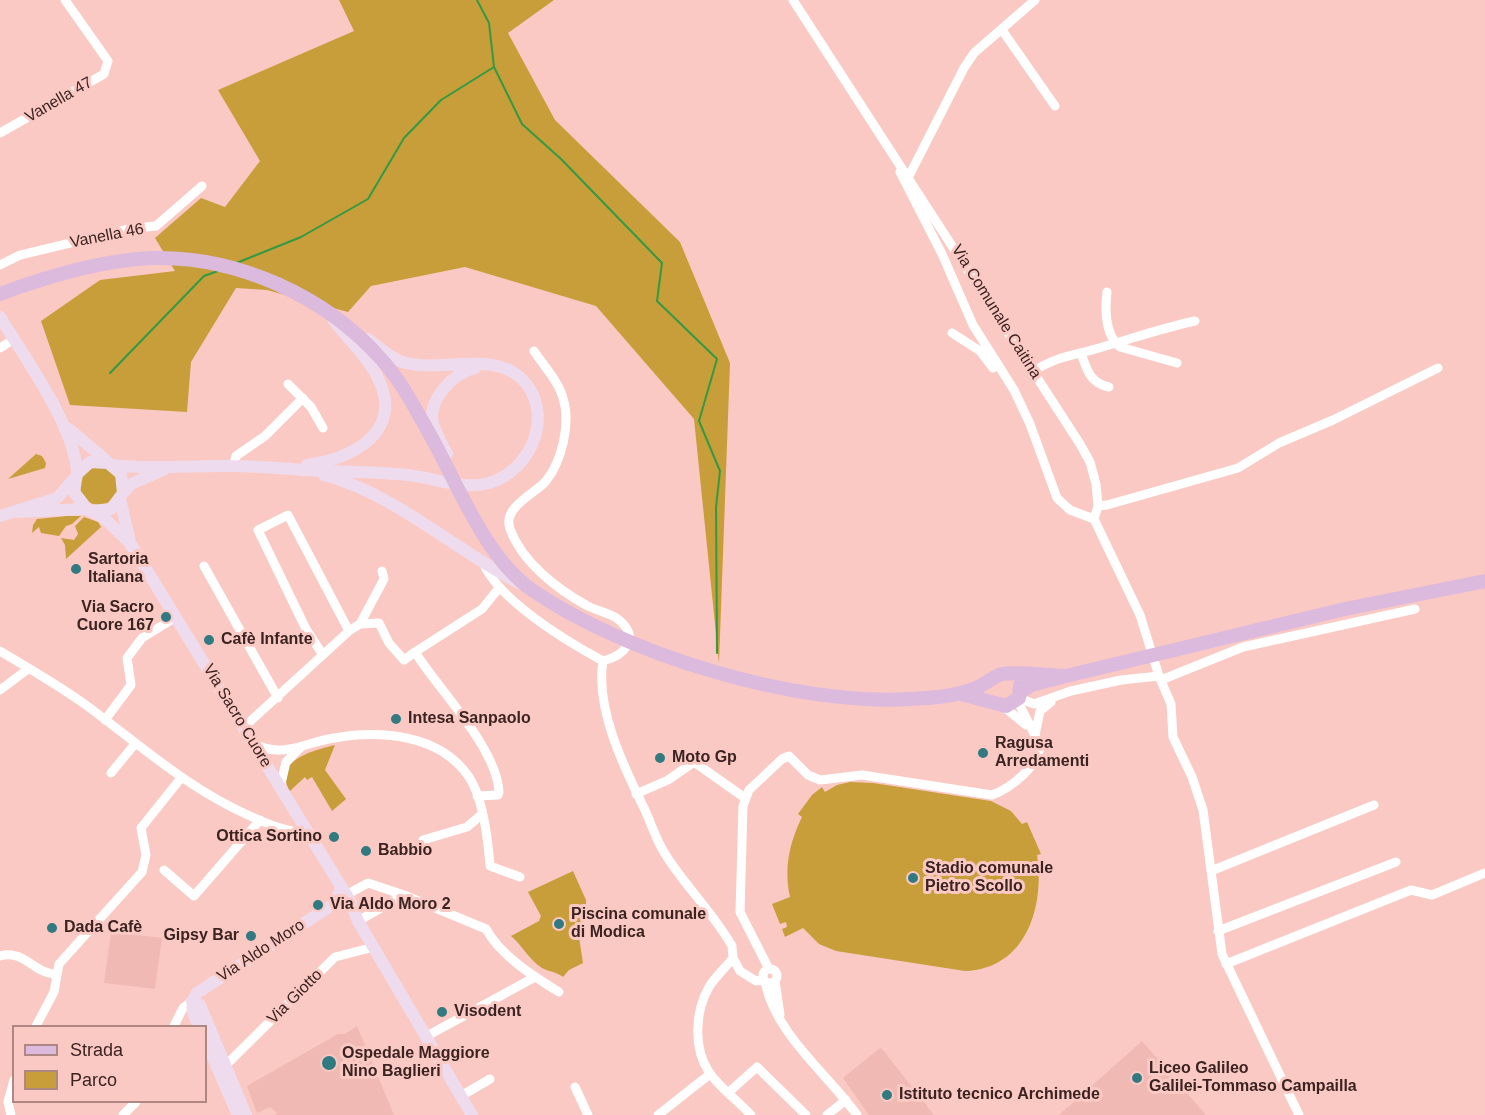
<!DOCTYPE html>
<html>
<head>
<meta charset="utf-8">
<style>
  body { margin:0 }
  #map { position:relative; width:1485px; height:1115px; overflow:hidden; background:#fbc9c3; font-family:Helvetica,sans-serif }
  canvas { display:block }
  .legend { position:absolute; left:12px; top:1025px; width:195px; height:78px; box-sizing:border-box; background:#fbc9c3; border:2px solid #ae8782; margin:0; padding:8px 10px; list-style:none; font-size:18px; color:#3b2321 }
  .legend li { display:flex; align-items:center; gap:12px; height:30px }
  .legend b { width:30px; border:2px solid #ae8782 }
</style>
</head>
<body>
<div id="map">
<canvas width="1485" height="1115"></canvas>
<ul class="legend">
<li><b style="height:8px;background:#dcbadd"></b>Strada</li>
<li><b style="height:16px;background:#c79e3a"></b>Parco</li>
</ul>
</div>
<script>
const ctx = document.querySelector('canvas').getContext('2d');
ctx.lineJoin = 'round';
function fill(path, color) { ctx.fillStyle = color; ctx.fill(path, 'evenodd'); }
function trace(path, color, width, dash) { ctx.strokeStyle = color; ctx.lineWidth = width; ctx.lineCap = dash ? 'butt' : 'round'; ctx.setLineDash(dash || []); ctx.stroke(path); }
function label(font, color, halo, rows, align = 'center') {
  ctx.font = font + ' Helvetica,sans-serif'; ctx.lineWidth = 6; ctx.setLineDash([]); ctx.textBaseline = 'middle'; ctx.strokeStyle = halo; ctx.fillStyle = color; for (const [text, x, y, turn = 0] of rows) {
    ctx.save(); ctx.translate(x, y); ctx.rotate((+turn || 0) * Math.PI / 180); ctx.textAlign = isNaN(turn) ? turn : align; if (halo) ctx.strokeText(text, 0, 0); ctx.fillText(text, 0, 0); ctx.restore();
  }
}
const built = new Path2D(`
  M 111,932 L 162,938 L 155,989 L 104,983 Z
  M 357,1026 L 394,1115 L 275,1115 L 277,1113 L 270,1107 L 257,1113 L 247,1086 L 338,1034 L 345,1034 Z
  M 1142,1041 L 1206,1115 L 1059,1115 Z
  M 880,1048 L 883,1050 L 934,1115 L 869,1115 L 843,1078 Z`);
const green = new Path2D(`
  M 339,0 L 554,0 L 508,33 L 555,120 L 680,242 L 730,363 L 719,663 L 694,419 L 596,306 L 465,267 L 371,286 L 348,312 L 267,290 L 236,288 L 191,362 L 187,412 L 70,405 L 41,321 L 100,280 L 175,271 L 155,238 L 201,198 L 225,207 L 260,161 L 218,90 L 354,31 Z
  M 36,454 L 42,456 L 46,463 L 45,468 L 8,479 Z
  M80 486a19 19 0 1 1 38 0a19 19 0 1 1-38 0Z
  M 67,516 L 81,516 L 72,524 L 66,526 L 59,536 L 41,533 L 39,527 L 32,533 L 33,525 L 37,519 Z
  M 84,517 L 98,522 L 101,527 L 66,559 L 65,545 L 61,538 L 74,540 L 78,534 L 75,526 Z
  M 335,745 L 325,770 L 346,799 L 332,811 L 312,777 L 307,780 L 305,777 L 290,791 C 272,760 315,750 335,745 Z
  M 850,782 L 873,783 L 991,801 L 1011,811 L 1022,824 L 1027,822 L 1041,854 L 1037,855 C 1045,907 1026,969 965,971 L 836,951 L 819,944 L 803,928 L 785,937 L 782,929 L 787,927 L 786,922 L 780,924 L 772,904 L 790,897 C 784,868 789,844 802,817 L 798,814 L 812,795 L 822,787 L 825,792 L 837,785 Z
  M 573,871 L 586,900 L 586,915 L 579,937 L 583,963 L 569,970 L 563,977 C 555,971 549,972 542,968 C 528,959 523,946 511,936 L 539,921 L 541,916 L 528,892 Z`);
const stream = new Path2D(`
  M 477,0 L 489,23 L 494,67 L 522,124 L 561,159 L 662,263 L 657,301 L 717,359 L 699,421 L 720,471 L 716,507 L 717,653
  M 234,264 L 301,237 L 368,199 L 404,138 L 441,100 L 494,67
  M 110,373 L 204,276 L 218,271`);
const street = new Path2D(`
  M 793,0 L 1080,444 L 1090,462 L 1096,484 L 1098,506 L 1094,519 L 1140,615 L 1159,676 L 1171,704 L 1173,737 L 1192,777 L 1203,810 L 1222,954 L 1299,1115
  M 1002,30 L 1055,106
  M 0,133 L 104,74 L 108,61 L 65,0
  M 900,172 L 942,254 L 973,325 L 1014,390 L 1030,424 L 1057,498 L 1070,510 L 1094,519
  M 909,176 L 964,68 L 974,53 L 1035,0
  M 0,265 L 20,255 L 128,229 L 156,226 L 202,186
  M 1107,292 C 1105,309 1105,335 1120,347 L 1177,363
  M 952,333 L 980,351 L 993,368
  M 0,348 L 14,339
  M 1081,353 C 1087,370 1090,383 1109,387
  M 1033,372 C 1053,357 1076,355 1099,348 C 1131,339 1162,328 1195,321
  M 288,384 L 311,407 L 323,428
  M 233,466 L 236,456 L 265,436 L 303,398
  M 1098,506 L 1107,505 L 1238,468 L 1279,443 L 1333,420 L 1438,368
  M 483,563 C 500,601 566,641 603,661 C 623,656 642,639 619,620 C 611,613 596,611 586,605 C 557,589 522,562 510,529 C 502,507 535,494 546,481 C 562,461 571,423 563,398 C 558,381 544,366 534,351
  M 204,566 L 278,698
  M 360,624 L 384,579 L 382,571
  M 0,651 C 30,669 62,687 90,708 C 142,747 189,789 250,816 C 268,824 286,832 307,833
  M 415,652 L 482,609 L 499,588
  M 323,655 L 306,629 L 258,530 L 288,515 L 349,631
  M 603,661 C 595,708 624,767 644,808 C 652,825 656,841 667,857 C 687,888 714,914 732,946 L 733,958 C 725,968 715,977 709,987 C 695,1011 693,1048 709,1072 C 719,1087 738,1101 751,1115
  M 1161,680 L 1243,647 L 1415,609
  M 0,690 L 28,669
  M 1019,698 L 1034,704 L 1071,691 L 1121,680 L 1159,676
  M 1003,706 L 1026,725
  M 105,720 L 131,685 L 127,658 L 142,638 L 176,617
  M 244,727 L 349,631 L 360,624 L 379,623 L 389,643 L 404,660 L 415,652 C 438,689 497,748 499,792 L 498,795 L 477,796
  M 1035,735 L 1040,711 L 1051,702
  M 255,744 C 281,759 307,742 334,738 C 381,730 440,734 469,777 C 483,798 488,840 490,866 L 520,877
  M 111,773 L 134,745
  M 280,788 L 286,762 L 301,747
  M 636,794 L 668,780 L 694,762 L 745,798
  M 423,840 L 467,827 L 481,815
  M 164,870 L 194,896 L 260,820
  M 1211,871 L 1374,805
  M 346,895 L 368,883 L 404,895 L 486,929 C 501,956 533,976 559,992
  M 358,921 L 404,895
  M 1218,931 L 1396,862
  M 0,956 C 24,949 33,973 55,974
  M 733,958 L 740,971 L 756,981 L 763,980
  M 1226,964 L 1411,890 L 1432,895 L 1485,873
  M763 976a7 7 0 1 1 14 0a7 7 0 1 1-14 0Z
  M 769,969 L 740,912 L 743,806 L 749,790 L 782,759 L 789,756 L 808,775 L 820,780 L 862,775 L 992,795 C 1011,788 1039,766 1040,745 L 1017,700
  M 775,981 L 780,1015
  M 765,982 C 776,1035 826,1072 857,1115
  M 36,1026 L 54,992 L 59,964 L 142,872 L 146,855 L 141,828 L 181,778
  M 174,1026 L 183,1008 L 192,1001
  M 427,1036 L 535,977
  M 226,1065 L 335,957 L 374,947
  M 575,1087 L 588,1115
  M 729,1092 L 757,1067 L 806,1115
  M 461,1096 L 490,1079
  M 11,1115 L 8,1102 L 14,1080
  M 123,1115 L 136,1102
  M 658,1115 L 710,1074
  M 827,1115 L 846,1100`);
const secondary = new Path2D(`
  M 0,317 C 24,356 77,430 77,474
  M 69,429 L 108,462
  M 447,454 C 442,444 436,434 433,424 C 427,400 454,372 475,368
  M 112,465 C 151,470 192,465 231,466 C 255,466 279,468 303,470 C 338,472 373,471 408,475 C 434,478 463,490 489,483 C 532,471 556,412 521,378 C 492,351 441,372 406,363 C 391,359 380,348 368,339
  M 307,465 C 354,458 407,431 376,374 C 365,353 347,339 333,319
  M 324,475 C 394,493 456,551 521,584
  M 123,493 L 131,484 L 163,470
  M 120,499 L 130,542
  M 87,509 L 74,492 L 77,474 L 90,462 L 108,463 L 121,474 L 123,493 L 111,509 L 92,511
  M 16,512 L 87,509 L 104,518 L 130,543 L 350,901 L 358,921 L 472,1115
  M 0,516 L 57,498 L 74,479
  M 192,1001 L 200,1005 L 246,1115
  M 199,1026 C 193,1014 189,1006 197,993 L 332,905 L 341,890
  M 206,1042 L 238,1115`);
const primary = new Path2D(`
  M 0,294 C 48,276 101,260 153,258 C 237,256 326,296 382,360 C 401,381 415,408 429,433 C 457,482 485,558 532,590 C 625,654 795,706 908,699 C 931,698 954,697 976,688 C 985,685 994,675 1003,674 C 1018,671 1048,676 1066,676
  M 1021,692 L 1031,685 L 1066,676 L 1345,609 L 1485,581
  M 961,694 L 1006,706 L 1019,698 L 1020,685`);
const markers = [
  [76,569,6,"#327a82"],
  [166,617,6,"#327a82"],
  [209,640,6,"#327a82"],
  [396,719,6,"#327a82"],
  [983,753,6,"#327a82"],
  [660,758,6,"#327a82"],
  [334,837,6,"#327a82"],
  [366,851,6,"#327a82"],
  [913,878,6,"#327a82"],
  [318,905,6,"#327a82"],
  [559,924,6,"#327a82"],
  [52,928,6,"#327a82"],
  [251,936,6,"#327a82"],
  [442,1012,6,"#327a82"],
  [329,1063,8,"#327a82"],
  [1137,1078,6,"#327a82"],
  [887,1095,6,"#327a82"]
];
const streetNames = [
  ["Vanella 47",59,100,-30],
  ["Vanella 46",107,236,-11],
  ["Via Comunale Caitina",996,312,58],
  ["Via Sacro Cuore",237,716,59],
  ["Via Aldo Moro",261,951,-33],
  ["Via Giotto",295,997,-45]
];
const poiNames = [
  ["Sartoria",88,560],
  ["Italiana",88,578],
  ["Via Sacro",154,608,"right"],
  ["Cuore 167",154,626,"right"],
  ["Cafè Infante",221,640],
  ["Intesa Sanpaolo",408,719],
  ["Ragusa",995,744],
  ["Arredamenti",995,762],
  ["Moto Gp",672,758],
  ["Ottica Sortino",322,837,"right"],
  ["Babbio",378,851],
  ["Stadio comunale",925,869],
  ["Pietro Scollo",925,887],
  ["Via Aldo Moro 2",330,905],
  ["Piscina comunale",571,915],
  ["di Modica",571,933],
  ["Dada Cafè",64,928],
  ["Gipsy Bar",239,936,"right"],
  ["Visodent",454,1012],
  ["Ospedale Maggiore",342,1054],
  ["Nino Baglieri",342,1072],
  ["Liceo Galileo",1149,1069],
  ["Galilei-Tommaso Campailla",1149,1087],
  ["Istituto tecnico Archimede",899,1095]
];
fill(built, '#f0b9b3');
fill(green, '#c79e3a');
trace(stream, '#339a43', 2);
trace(street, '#fff', 9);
trace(secondary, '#eedcee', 12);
trace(primary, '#dcbadd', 14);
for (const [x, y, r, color] of markers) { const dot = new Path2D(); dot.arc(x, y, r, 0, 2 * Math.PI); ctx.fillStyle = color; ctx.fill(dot); trace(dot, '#fbc9c3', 2); }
label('16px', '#3b2321', '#fbc9c3', streetNames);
label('bold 16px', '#3b2321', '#fbc9c3', poiNames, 'left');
</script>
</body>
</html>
